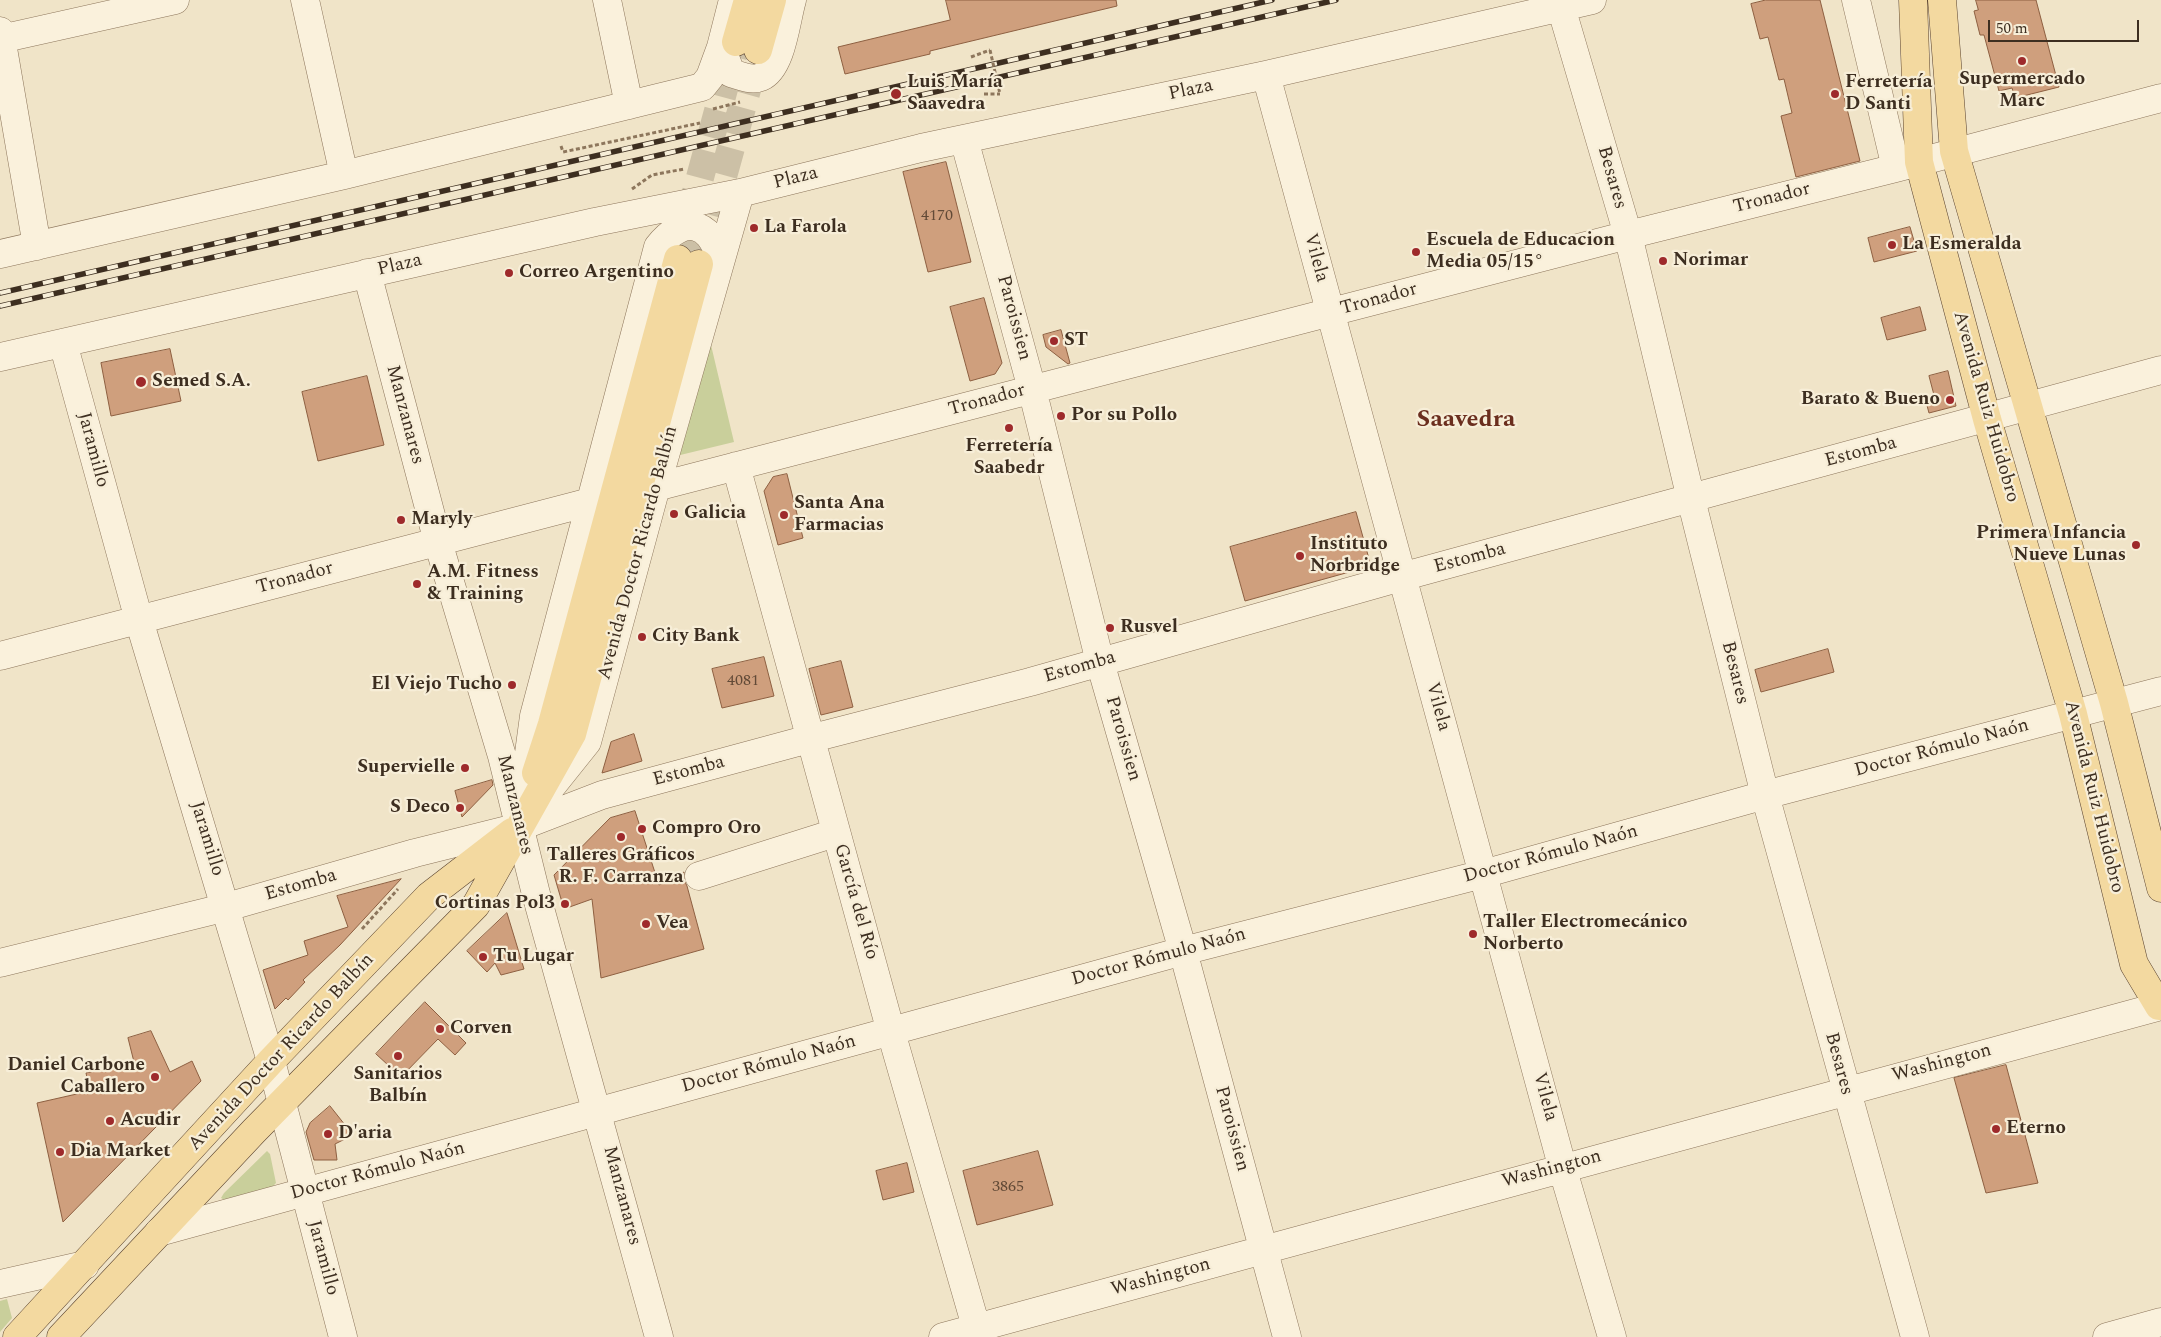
<!DOCTYPE html>
<html>
<head>
<meta charset="utf-8">
<style>
  body { margin:0 }
  #map { position:relative; width:2161px; height:1337px; overflow:hidden; background:#f0e4c8; font-family:Spectral,serif }
  canvas { display:block }
  .scale { position:absolute; left:1988px; top:20px; width:151px; height:22px; box-sizing:border-box; border:2px solid #3d2e20; border-top:0; padding-left:6px; font-size:15px; line-height:18px; white-space:nowrap; color:#3d2e20; -webkit-text-stroke:4px #f7eed8; paint-order:stroke }
</style>
</head>
<body>
<div id="map">
<canvas width="2161" height="1337"></canvas>
<div class="scale">50 m</div>
</div>
<script>
const ctx = document.querySelector('canvas').getContext('2d');
ctx.lineJoin = 'round';
function fill(path, color) { ctx.fillStyle = color; ctx.fill(path, 'evenodd'); }
function trace(path, color, width, dash) { ctx.strokeStyle = color; ctx.lineWidth = width; ctx.lineCap = dash ? 'butt' : 'round'; ctx.setLineDash(dash || []); ctx.stroke(path); }
function label(font, color, halo, rows, align = 'center') {
  ctx.font = font + ' Spectral,serif'; ctx.lineWidth = 4.5; ctx.setLineDash([]); ctx.textBaseline = 'middle'; ctx.strokeStyle = halo; ctx.fillStyle = color; for (const [text, x, y, turn = 0] of rows) {
    ctx.save(); ctx.translate(x, y); ctx.rotate((+turn || 0) * Math.PI / 180); ctx.textAlign = isNaN(turn) ? turn : align; if (halo) ctx.strokeText(text, 0, 0); ctx.fillText(text, 0, 0); ctx.restore();
  }
}
const green = new Path2D(`
  M 706,324 L 734,442 L 672,457 Z
  M 267,1151 L 270,1154 L 276,1183 L 271,1188 L 227,1201 L 221,1198 L 224,1193 Z
  M 7,1299 L 12,1318 L 0,1332 L 0,1301 Z`);
const building = new Path2D(`
  M 946,0 L 1116,0 L 1117,6 L 930,51 L 930,54 L 845,74 L 838,47 L 950,20 Z
  M 1766,0 L 1820,0 L 1860,161 L 1796,177 L 1781,116 L 1792,113 L 1784,79 L 1779,80 L 1768,37 L 1760,39 L 1751,4 Z
  M 1976,0 L 2036,0 L 2059,87 L 2015,98 L 2012,88 L 1999,91 L 1984,35 L 1980,35 L 1974,11 L 1978,10 Z
  M 946,162 L 971,262 L 928,272 L 903,172 Z
  M 1910,227 L 1917,251 L 1874,262 L 1868,238 Z
  M 984,298 L 1002,363 L 995,374 L 970,381 L 950,307 Z
  M 1920,307 L 1926,330 L 1887,340 L 1881,318 Z
  M 1061,330 L 1070,363 L 1068,364 L 1046,347 L 1043,335 Z
  M 170,349 L 181,401 L 111,416 L 101,363 Z
  M 1948,371 L 1956,406 L 1929,413 L 1925,398 L 1934,395 L 1929,376 Z
  M 367,376 L 384,445 L 318,461 L 302,392 Z
  M 787,474 L 803,538 L 778,545 L 764,491 L 773,477 Z
  M 1356,512 L 1371,566 L 1245,601 L 1230,547 Z
  M 1828,649 L 1834,672 L 1761,692 L 1755,670 Z
  M 764,657 L 774,696 L 722,708 L 712,669 Z
  M 841,661 L 853,707 L 821,715 L 809,669 Z
  M 634,734 L 642,761 L 602,773 L 611,742 Z
  M 492,780 L 493,785 L 462,817 L 455,791 Z
  M 635,811 L 659,885 L 684,872 L 684,880 L 687,886 L 704,949 L 601,978 L 592,899 L 564,909 L 554,875 L 610,818 Z
  M 401,879 L 340,945 L 303,980 L 305,982 L 288,1000 L 286,998 L 275,1009 L 263,970 L 308,955 L 304,941 L 348,927 L 337,896 Z
  M 507,913 L 524,969 L 501,975 L 495,963 L 487,972 L 467,951 Z
  M 425,1002 L 466,1043 L 455,1055 L 438,1039 L 401,1077 L 376,1054 Z
  M 151,1031 L 170,1072 L 192,1061 L 201,1081 L 63,1222 L 37,1103 L 90,1091 L 86,1073 L 134,1062 L 128,1038 Z
  M 2006,1065 L 2038,1183 L 1986,1193 L 1954,1078 Z
  M 330,1106 L 353,1135 L 335,1144 L 337,1160 L 314,1160 L 306,1132 L 310,1123 Z
  M 1038,1151 L 1053,1205 L 977,1225 L 963,1171 Z
  M 907,1163 L 914,1192 L 883,1200 L 876,1171 Z`);
const majorTunnel = new Path2D(`
  M 701,256 L 758,50
  M 678,259 L 735,48`);
const path = new Path2D(`
  M 971,57 L 990,50
  M 984,94 L 1000,94
  M 713,109 L 740,102
  M 561,146 L 563,152 L 700,123
  M 632,189 L 652,175 L 684,169
  M 362,929 L 398,889`);
const minor = new Path2D(`
  M 305,0 L 344,175
  M 607,0 L 629,105
  M 733,0 L 721,47 L 731,73 C 740,76 752,81 761,77 C 782,68 786,20 792,0
  M 1856,0 L 1896,168
  M 1561,7 L 1628,235 L 1691,499 L 1765,795 L 1915,1337
  M 0,31 L 37,246
  M 0,39 L 175,0
  M 1266,75 L 1567,1184 L 1612,1337
  M 964,139 L 1032,389 L 1100,662 L 1183,951 L 1287,1337
  M 0,254 L 344,175 L 702,87 L 710,77 L 721,47
  M 367,273 L 438,542 L 502,756 L 536,894 L 659,1337
  M 63,343 L 139,620 L 271,1061 L 343,1337
  M 0,357 L 595,222 L 740,193 L 921,148 L 1266,75 L 1592,0
  M 736,466 L 891,1032 L 979,1337
  M 656,487 L 1628,235 L 1896,168 L 2161,98
  M 0,656 L 590,502
  M 525,783 L 534,716 L 658,247 C 682,216 710,219 720,259
  M 551,787 L 587,742 L 656,487 L 740,193
  M 699,876 L 835,833
  M 0,963 L 227,907 L 415,853 L 519,827 L 602,795 L 809,739 L 1030,682 L 1401,577 L 2161,370
  M 159,1232 L 1183,951 L 1483,874 L 1765,795 L 2161,691
  M 0,1284 L 85,1265
  M 943,1337 L 2161,1006
  M 2107,1337 L 2161,1322`);
const major = new Path2D(`
  M 1913,0 L 1919,162 L 1987,419 L 2073,714 L 2134,964 L 2159,1006
  M 1942,0 L 1954,151 L 2114,703 L 2161,888
  M 736,42 L 748,0
  M 758,50 L 772,0
  M 536,773 L 552,724 L 678,259
  M 17,1337 L 271,1061 L 429,896 L 512,832
  M 61,1337 L 254,1131 L 476,905 L 572,734 L 699,264`);
const rail = new Path2D(`
  M 0,293 L 1272,0
  M 0,306 L 1336,0`);
const pathBridge = new Path2D(`
  M 990,50 L 1000,94`);
const markers = [
  [2022,61,5,"#9e2a2b"],
  [896,94,6,"#9e2a2b"],
  [1835,94,5,"#9e2a2b"],
  [754,228,5,"#9e2a2b"],
  [1892,245,5,"#9e2a2b"],
  [1416,252,5,"#9e2a2b"],
  [1663,261,5,"#9e2a2b"],
  [509,273,5,"#9e2a2b"],
  [1054,341,5,"#9e2a2b"],
  [141,382,6,"#9e2a2b"],
  [1950,400,5,"#9e2a2b"],
  [1061,416,5,"#9e2a2b"],
  [1009,428,5,"#9e2a2b"],
  [674,514,5,"#9e2a2b"],
  [784,515,5,"#9e2a2b"],
  [401,520,5,"#9e2a2b"],
  [2136,545,5,"#9e2a2b"],
  [1300,556,5,"#9e2a2b"],
  [417,584,5,"#9e2a2b"],
  [1110,628,5,"#9e2a2b"],
  [642,637,5,"#9e2a2b"],
  [512,685,5,"#9e2a2b"],
  [465,768,5,"#9e2a2b"],
  [460,808,5,"#9e2a2b"],
  [642,829,5,"#9e2a2b"],
  [621,837,5,"#9e2a2b"],
  [565,904,5,"#9e2a2b"],
  [646,924,5,"#9e2a2b"],
  [1473,934,5,"#9e2a2b"],
  [483,957,5,"#9e2a2b"],
  [440,1029,5,"#9e2a2b"],
  [398,1056,5,"#9e2a2b"],
  [155,1077,5,"#9e2a2b"],
  [110,1121,5,"#9e2a2b"],
  [1996,1129,5,"#9e2a2b"],
  [328,1134,5,"#9e2a2b"],
  [60,1152,5,"#9e2a2b"]
];
const numberNames = [
  ["4170",937,217],
  ["4081",743,682],
  ["3865",1008,1188]
];
const poiNames = [
  ["Supermercado",2022,80,"center"],
  ["Marc",2022,102,"center"],
  ["Luis María",907,83],
  ["Saavedra",907,105],
  ["Ferretería",1845,83],
  ["D Santi",1845,105],
  ["La Farola",764,228],
  ["Escuela de Educacion",1426,241],
  ["Media 05/15°",1426,263],
  ["La Esmeralda",1902,245],
  ["Norimar",1673,261],
  ["Correo Argentino",519,273],
  ["ST",1064,341],
  ["Semed S.A.",152,382],
  ["Barato & Bueno",1940,400,"right"],
  ["Por su Pollo",1071,416],
  ["Ferretería",1009,447,"center"],
  ["Saabedr",1009,469,"center"],
  ["Santa Ana",794,504],
  ["Farmacias",794,526],
  ["Galicia",684,514],
  ["Maryly",411,520],
  ["Primera Infancia",2126,534,"right"],
  ["Nueve Lunas",2126,556,"right"],
  ["Instituto",1310,545],
  ["Norbridge",1310,567],
  ["A.M. Fitness",427,573],
  ["& Training",427,595],
  ["Rusvel",1120,628],
  ["City Bank",652,637],
  ["El Viejo Tucho",502,685,"right"],
  ["Supervielle",455,768,"right"],
  ["S Deco",450,808,"right"],
  ["Compro Oro",652,829],
  ["Talleres Gráficos",621,856,"center"],
  ["R. F. Carranza",621,878,"center"],
  ["Cortinas Pol3",555,904,"right"],
  ["Taller Electromecánico",1483,923],
  ["Norberto",1483,945],
  ["Vea",656,924],
  ["Tu Lugar",493,957],
  ["Corven",450,1029],
  ["Daniel Carbone",145,1066,"right"],
  ["Caballero",145,1088,"right"],
  ["Sanitarios",398,1075,"center"],
  ["Balbín",398,1097,"center"],
  ["Acudir",120,1121],
  ["Eterno",2006,1129],
  ["D'aria",338,1134],
  ["Dia Market",70,1152]
];
const streetNames = [
  ["Plaza",1191,91,-12],
  ["Besares",1611,178,74],
  ["Plaza",796,179,-14],
  ["Tronador",1772,199,-14],
  ["Vilela",1315,258,75],
  ["Plaza",400,266,-13],
  ["Tronador",1379,300,-15],
  ["Paroissien",1013,318,75],
  ["Tronador",987,401,-15],
  ["Avenida Ruiz Huidobro",1985,407,74],
  ["Manzanares",404,415,75],
  ["Jaramillo",92,450,75],
  ["Estomba",1861,453,-15],
  ["Avenida Doctor Ricardo Balbín",639,553,-75],
  ["Estomba",1470,559,-15],
  ["Tronador",295,579,-15],
  ["Estomba",1080,668,-16],
  ["Besares",1734,673,76],
  ["Vilela",1437,707,75],
  ["Paroissien",1122,739,74],
  ["Doctor Rómulo Naón",1942,749,-15],
  ["Estomba",689,772,-15],
  ["Avenida Ruiz Huidobro",2093,797,76],
  ["Manzanares",514,805,76],
  ["Jaramillo",206,839,73],
  ["Doctor Rómulo Naón",1551,855,-15],
  ["Estomba",301,886,-16],
  ["García del Río",855,902,74],
  ["Doctor Rómulo Naón",1159,958,-15],
  ["Avenida Doctor Ricardo Balbín",282,1053,-47],
  ["Besares",1838,1064,75],
  ["Washington",1942,1064,-15],
  ["Doctor Rómulo Naón",769,1065,-15],
  ["Vilela",1544,1097,75],
  ["Paroissien",1231,1129,75],
  ["Washington",1552,1170,-15],
  ["Doctor Rómulo Naón",378,1172,-15],
  ["Manzanares",621,1196,75],
  ["Jaramillo",322,1258,75],
  ["Washington",1161,1278,-15]
];
const districtNames = [
  ["Saavedra",1466,421]
];
fill(green, '#c9cf9b');
fill(building, '#cf9f7d');
trace(building, '#8d5f41', 1);
trace(majorTunnel, '#ccc0a6', 28, [28, 14]);
trace(minor, '#8d765c', 29);
trace(major, '#5b4430', 29);
trace(path, '#8d765c', 3, [4, 2.5]);
trace(minor, '#faf1dc', 28);
trace(major, '#f3d9a0', 28);
trace(rail, '#3d2e20', 5.5);
trace(rail, '#f7eed8', 4, [11]);
trace(pathBridge, '#8d765c', 3, [4, 2.5]);
for (const [x, y, r, color] of markers) { const dot = new Path2D(); dot.arc(x, y, r, 0, 2 * Math.PI); ctx.fillStyle = color; ctx.fill(dot); trace(dot, '#f7eed8', 2); }
label('16px', '#624a37', null, numberNames);
label('bold 19px', '#3d2e20', '#f7eed8', poiNames, 'left');
label('19px', '#3d2e20', '#f7eed8', streetNames);
label('bold 24px', '#6b2e1e', '#f7eed8', districtNames);
</script>
</body>
</html>
